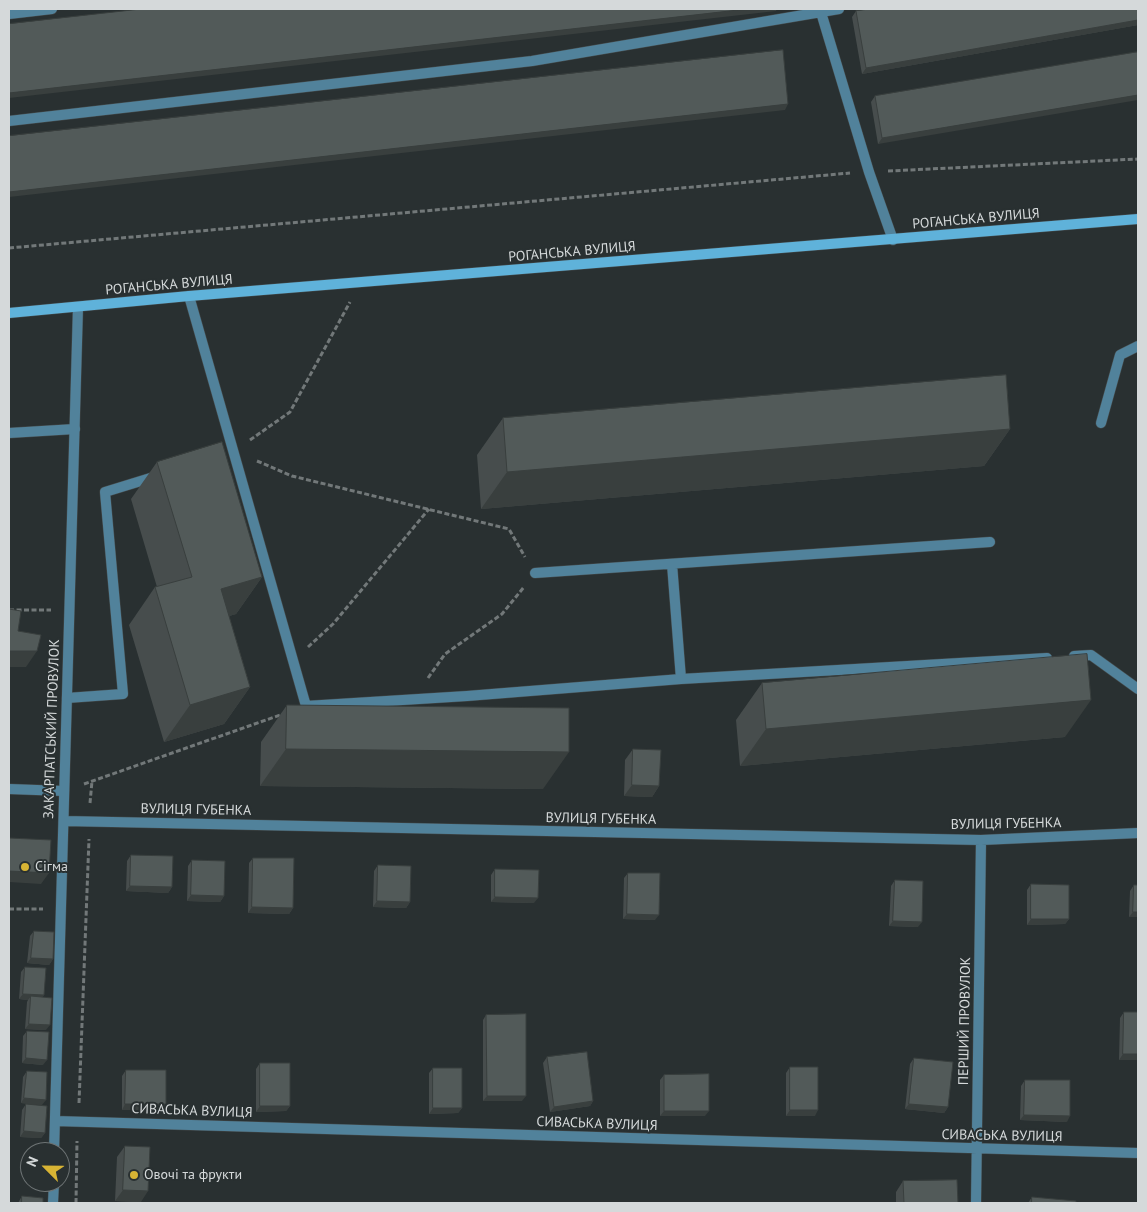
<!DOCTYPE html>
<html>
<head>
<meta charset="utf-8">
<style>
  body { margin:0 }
  #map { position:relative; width:1147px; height:1212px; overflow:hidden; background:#293031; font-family:"PT Sans",sans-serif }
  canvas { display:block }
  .frame { position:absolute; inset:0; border:10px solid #d5d9da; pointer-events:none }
  .north { position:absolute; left:20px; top:1142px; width:50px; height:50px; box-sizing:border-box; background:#293031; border:1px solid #6e7475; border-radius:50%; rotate:293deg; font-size:14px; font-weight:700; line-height:20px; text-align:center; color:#d5d9da }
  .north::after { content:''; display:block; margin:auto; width:18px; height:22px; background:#d8b434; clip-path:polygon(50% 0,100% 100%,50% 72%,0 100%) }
</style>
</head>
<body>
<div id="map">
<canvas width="1147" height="1212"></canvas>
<div class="frame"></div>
<div class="north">N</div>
</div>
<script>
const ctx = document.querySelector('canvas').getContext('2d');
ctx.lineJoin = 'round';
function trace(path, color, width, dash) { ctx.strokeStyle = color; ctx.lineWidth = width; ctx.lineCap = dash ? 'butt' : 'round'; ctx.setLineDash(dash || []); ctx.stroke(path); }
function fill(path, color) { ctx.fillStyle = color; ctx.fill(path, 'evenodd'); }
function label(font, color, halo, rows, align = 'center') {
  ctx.font = font + ' "PT Sans",sans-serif'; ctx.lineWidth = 4; ctx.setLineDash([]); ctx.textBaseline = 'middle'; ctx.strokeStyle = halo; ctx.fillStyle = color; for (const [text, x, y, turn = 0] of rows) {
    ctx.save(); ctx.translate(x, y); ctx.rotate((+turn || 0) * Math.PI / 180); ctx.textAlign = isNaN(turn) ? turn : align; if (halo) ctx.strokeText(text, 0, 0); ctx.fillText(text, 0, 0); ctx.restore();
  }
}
const path = new Path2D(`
  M 888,171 L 1138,159
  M 9,248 L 850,173
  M 250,440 L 290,412 L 350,302
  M 257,461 L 292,476 L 509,529 L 525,557
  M 9,610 L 51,610
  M 308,647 L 333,624 L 429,509
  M 428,678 L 445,654 L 502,614 L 524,587
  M 84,784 L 283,714
  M 90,803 L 92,781
  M 9,909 L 43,909
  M 79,1103 L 89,839
  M 76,1203 L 77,1141`);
const lane = new Path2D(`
  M 820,9 L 869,172 L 893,240
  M 9,14 L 52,9
  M 9,121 L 532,61 L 839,9
  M 189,296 L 306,706 L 467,696 L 681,679 L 1047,658
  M 1101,423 L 1120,355 L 1138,346
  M 9,433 L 75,429
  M 672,564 L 681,679
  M 535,573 L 990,542
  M 1074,656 L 1091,655 L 1138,689
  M 67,698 L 123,694 L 105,492 L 157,476
  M 9,789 L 64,791`);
const street = new Path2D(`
  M 64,821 L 981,840 L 1138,833
  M 55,1121 L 1138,1153
  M 54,1152 L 78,307
  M 53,1203 L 54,1182
  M 976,1203 L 981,840`);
const secondary = new Path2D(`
  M 9,313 L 189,296 L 1138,219`);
const wall = new Path2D(`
  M 1138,9 L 1138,25 L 862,74 L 852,17 L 856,11 Z
  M 1138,52 L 878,144 L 871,102 L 875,96 Z
  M 503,418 L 1010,429 L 984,466 L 481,509 L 477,455 Z
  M 157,462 L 262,577 L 236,614 L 229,616 L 250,687 L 224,724 L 164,742 L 129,625 L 155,587 L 157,587 L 131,499 Z
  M 762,683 L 1065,737 L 740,766 L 736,720 Z
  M 287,705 L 543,789 L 260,786 L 261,742 Z
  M 633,749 L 659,786 L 652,797 L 624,796 L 625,760 Z
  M 131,855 L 172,887 L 168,893 L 126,891 L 127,861 Z
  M 253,858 L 293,908 L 289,914 L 248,913 L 249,863 Z
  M 192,860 L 224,896 L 220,902 L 187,901 L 188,866 Z
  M 378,865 L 410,902 L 406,908 L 373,907 L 374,871 Z
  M 495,869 L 534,903 L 491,902 L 491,875 Z
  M 628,873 L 655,920 L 623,919 L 624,878 Z
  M 895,880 L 918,927 L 889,926 L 891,886 Z
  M 1031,884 L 1069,919 L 1065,924 L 1027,925 L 1027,890 Z
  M 1134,885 L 1138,917 L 1129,917 L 1130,891 Z
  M 34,931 L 53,959 L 49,965 L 27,963 L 30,936 Z
  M 25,967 L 44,995 L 42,997 L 46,1030 L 25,1029 L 27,1002 L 28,1000 L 19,999 L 21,972 Z
  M 1124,1012 L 1138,1012 L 1138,1060 L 1119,1060 L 1120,1018 Z
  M 486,1015 L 522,1101 L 483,1101 L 483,1020 Z
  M 27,1031 L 43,1065 L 22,1063 L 23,1036 Z
  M 547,1057 L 593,1101 L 590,1106 L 550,1112 L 543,1063 Z
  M 914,1058 L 948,1107 L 944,1113 L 905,1109 L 910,1064 Z
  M 260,1063 L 290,1106 L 286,1111 L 256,1112 L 256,1069 Z
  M 790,1067 L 815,1116 L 786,1116 L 786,1073 Z
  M 433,1068 L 462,1108 L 458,1113 L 429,1114 L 429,1073 Z
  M 126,1070 L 166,1104 L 162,1110 L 122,1110 L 122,1076 Z
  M 27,1071 L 42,1105 L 21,1103 L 23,1077 Z
  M 664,1075 L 705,1116 L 660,1116 L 660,1080 Z
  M 1025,1080 L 1067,1122 L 1020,1120 L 1021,1086 Z
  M 26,1104 L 45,1133 L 41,1138 L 20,1137 L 22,1110 Z
  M 125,1146 L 141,1202 L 115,1201 L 117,1157 Z
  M 903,1181 L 958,1203 L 896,1203 L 896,1192 Z
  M 22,1196 L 43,1203 L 18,1203 Z
  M 1032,1197 L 1076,1203 L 1028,1203 Z`);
const shadedWall = new Path2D(`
  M 747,9 L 777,9 L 776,11 L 9,98 L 9,93 Z
  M 1138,20 L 1138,25 L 862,74 L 866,68 Z
  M 1138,95 L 1138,100 L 878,144 L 882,138 Z
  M 788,104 L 785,110 L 9,197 L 9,192 Z
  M 1010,429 L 984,466 L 481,509 L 507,472 Z
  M 262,577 L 236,614 L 195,626 L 221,589 Z
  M 9,651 L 37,651 L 26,667 L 9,667 Z
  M 250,687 L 224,724 L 164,742 L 190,705 Z
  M 1091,700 L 1065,737 L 740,766 L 766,729 Z
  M 286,749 L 569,752 L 543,789 L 260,786 Z
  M 632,785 L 659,786 L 652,797 L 624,796 Z
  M 9,871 L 49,873 L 41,884 L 9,882 Z
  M 130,886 L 172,887 L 168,893 L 126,891 Z
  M 191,895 L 224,896 L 220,902 L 187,901 Z
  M 495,897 L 538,898 L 534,903 L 491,902 Z
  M 377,901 L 410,902 L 406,908 L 373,907 Z
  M 252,907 L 293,908 L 289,914 L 248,913 Z
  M 1133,912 L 1138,912 L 1138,917 L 1129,917 Z
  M 627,914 L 659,915 L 655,920 L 623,919 Z
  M 1031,919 L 1069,919 L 1065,924 L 1027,925 Z
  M 893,921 L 922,922 L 918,927 L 889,926 Z
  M 31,958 L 53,959 L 49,965 L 27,963 Z
  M 23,994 L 44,995 L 40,1001 L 31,996 L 28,1000 L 19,999 Z
  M 29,1024 L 50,1025 L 46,1030 L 25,1029 Z
  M 1123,1054 L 1138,1054 L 1138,1060 L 1119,1060 Z
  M 26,1058 L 47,1060 L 43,1065 L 22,1063 Z
  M 487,1096 L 526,1096 L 522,1101 L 483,1101 Z
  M 24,1098 L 46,1100 L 42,1105 L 21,1103 Z
  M 593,1101 L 590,1106 L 550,1112 L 554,1107 Z
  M 125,1104 L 166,1104 L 162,1110 L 122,1110 Z
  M 909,1104 L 948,1107 L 944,1113 L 905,1109 Z
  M 260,1106 L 290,1106 L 286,1111 L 256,1112 Z
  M 433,1108 L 462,1108 L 458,1113 L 429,1114 Z
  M 790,1110 L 818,1110 L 815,1116 L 786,1116 Z
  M 664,1111 L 709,1111 L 705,1116 L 660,1116 Z
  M 1024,1115 L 1070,1116 L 1067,1122 L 1020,1120 Z
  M 24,1131 L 45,1133 L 41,1138 L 20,1137 Z
  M 123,1190 L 148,1191 L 141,1202 L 115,1201 Z`);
const building = new Path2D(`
  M 141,9 L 747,9 L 9,93 L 9,24 Z
  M 870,9 L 1138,9 L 1138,20 L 866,68 L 856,11 Z
  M 783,50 L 788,104 L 9,192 L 9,136 Z
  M 1138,52 L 1138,95 L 882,138 L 875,96 Z
  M 1006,375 L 1010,429 L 507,472 L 503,418 Z
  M 222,442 L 262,577 L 221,589 L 250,687 L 190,705 L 155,587 L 192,577 L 157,462 Z
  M 9,609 L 21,611 L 18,631 L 41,635 L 37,651 L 9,651 Z
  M 1087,654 L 1091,700 L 766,729 L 762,683 Z
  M 287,705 L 569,708 L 569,752 L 286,749 Z
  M 633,749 L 661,750 L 659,786 L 632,785 Z
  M 9,838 L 51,840 L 49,873 L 9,871 Z
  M 131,855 L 173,856 L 172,887 L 130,886 Z
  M 253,858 L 294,858 L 293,908 L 252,907 Z
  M 192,860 L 225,861 L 224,896 L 191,895 Z
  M 378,865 L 411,866 L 410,902 L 377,901 Z
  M 495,869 L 539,870 L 538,898 L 495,897 Z
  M 628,873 L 660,873 L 659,915 L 627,914 Z
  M 895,880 L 923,881 L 922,922 L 893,921 Z
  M 1031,884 L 1069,885 L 1069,919 L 1031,919 Z
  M 1134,885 L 1138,885 L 1138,912 L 1133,912 Z
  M 34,931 L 54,932 L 53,959 L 31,958 Z
  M 25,967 L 46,968 L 44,995 L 23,994 Z
  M 31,996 L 52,998 L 50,1025 L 29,1024 Z
  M 1124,1012 L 1138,1012 L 1138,1054 L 1123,1054 Z
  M 526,1014 L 526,1096 L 487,1096 L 486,1015 Z
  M 27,1031 L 49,1032 L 47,1060 L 26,1058 Z
  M 587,1052 L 593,1101 L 554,1107 L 547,1057 Z
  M 914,1058 L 953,1062 L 948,1107 L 909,1104 Z
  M 260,1063 L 290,1063 L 290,1106 L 260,1106 Z
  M 790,1067 L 818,1067 L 818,1110 L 790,1110 Z
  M 433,1068 L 462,1068 L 462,1108 L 433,1108 Z
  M 126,1070 L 166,1070 L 166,1104 L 125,1104 Z
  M 27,1071 L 47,1072 L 46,1100 L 24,1098 Z
  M 709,1074 L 709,1111 L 664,1111 L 664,1075 Z
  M 1025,1080 L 1070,1080 L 1070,1116 L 1024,1115 Z
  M 26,1104 L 47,1106 L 45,1133 L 24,1131 Z
  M 125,1146 L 150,1147 L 148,1191 L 123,1190 Z
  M 957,1180 L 958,1203 L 904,1203 L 903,1181 Z
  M 22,1196 L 43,1198 L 43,1203 L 22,1203 Z
  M 1032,1197 L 1076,1201 L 1076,1203 L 1032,1203 Z`);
const markers = [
  [25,867,5,"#d8b434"],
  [134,1175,5,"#d8b434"]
];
const streetNames = [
  ["РОГАНСЬКА ВУЛИЦЯ",976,219,-5],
  ["РОГАНСЬКА ВУЛИЦЯ",572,252,-5],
  ["РОГАНСЬКА ВУЛИЦЯ",169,285,-5],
  ["ЗАКАРПАТСЬКИЙ ПРОВУЛОК",52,729,-88],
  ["ВУЛИЦЯ ГУБЕНКА",196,810,1],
  ["ВУЛИЦЯ ГУБЕНКА",601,819,1],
  ["ВУЛИЦЯ ГУБЕНКА",1006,824,-1],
  ["ПЕРШИЙ ПРОВУЛОК",965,1021,-89],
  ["СИВАСЬКА ВУЛИЦЯ",192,1111,2],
  ["СИВАСЬКА ВУЛИЦЯ",597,1124,2],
  ["СИВАСЬКА ВУЛИЦЯ",1002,1136,1]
];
const poiNames = [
  ["Сігма",35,867],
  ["Овочі та фрукти",144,1175]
];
trace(lane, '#454b4c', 11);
trace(street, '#454b4c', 11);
trace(secondary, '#454b4c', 11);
trace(path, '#727879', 3, [5, 2.5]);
trace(lane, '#51829b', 10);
trace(street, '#51829b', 10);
trace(secondary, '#5fb2da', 10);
fill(wall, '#474d4d');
fill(shadedWall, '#393f3e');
fill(building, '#525a59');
trace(building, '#393f3e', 1);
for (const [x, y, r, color] of markers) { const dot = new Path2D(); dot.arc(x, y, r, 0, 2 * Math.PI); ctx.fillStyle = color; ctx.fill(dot); trace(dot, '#293031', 2); }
label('14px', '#d5d9da', '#293031', streetNames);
label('14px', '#d5d9da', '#293031', poiNames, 'left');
</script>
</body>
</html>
